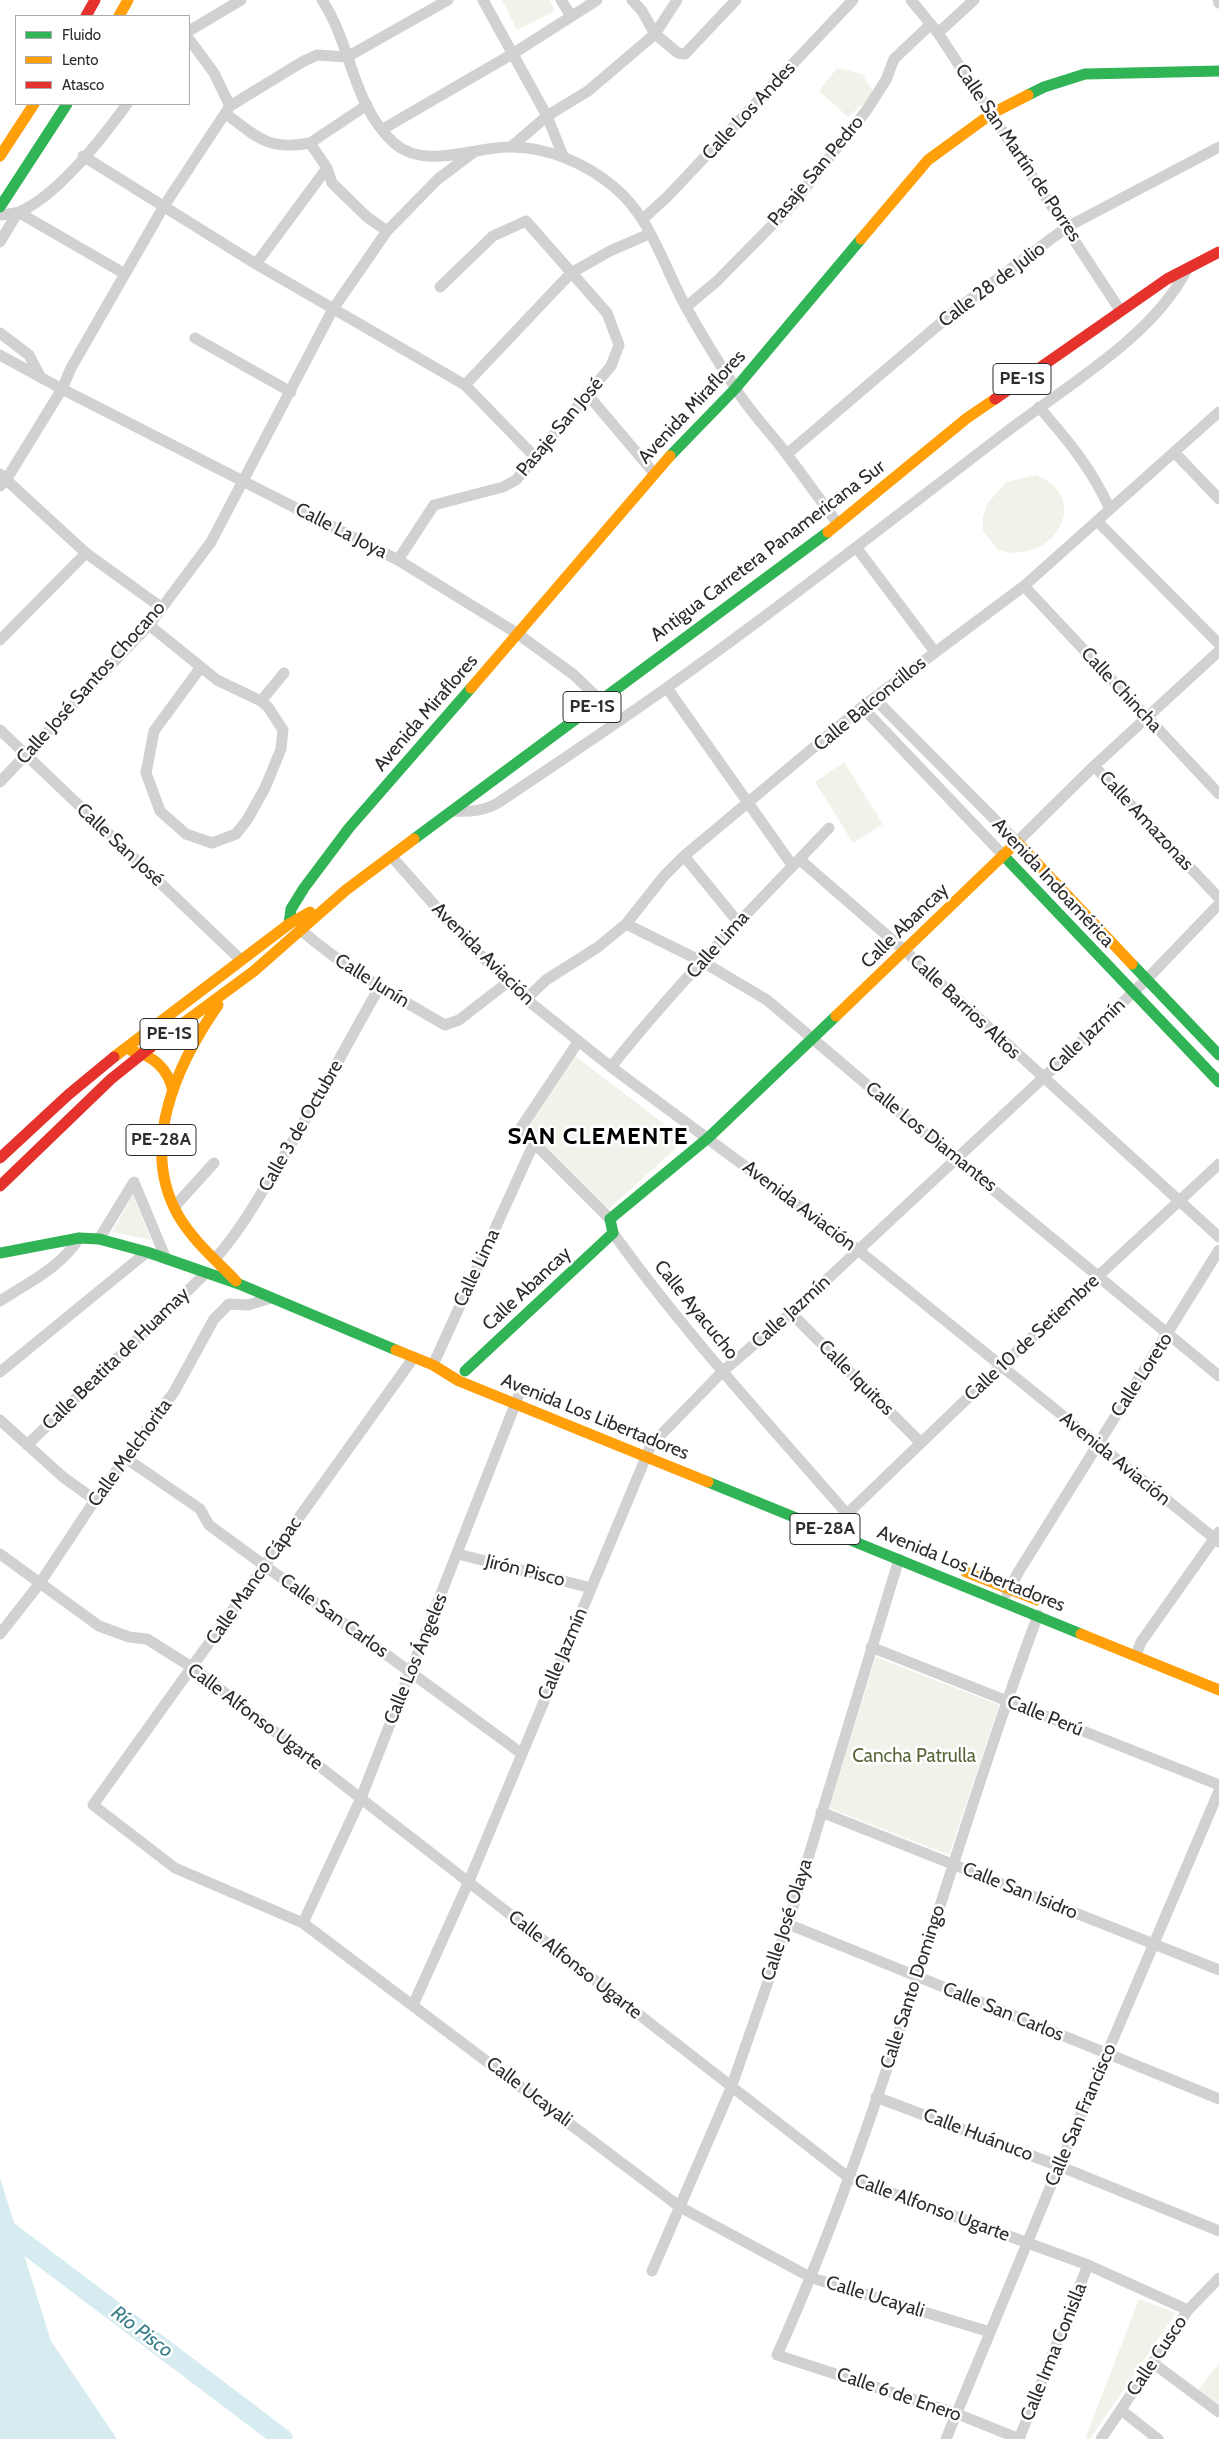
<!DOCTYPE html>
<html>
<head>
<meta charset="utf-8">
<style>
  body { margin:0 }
  #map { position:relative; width:1219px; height:2439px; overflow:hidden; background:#fff; font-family:Cabin,sans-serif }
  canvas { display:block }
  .legend { position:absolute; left:15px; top:15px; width:175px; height:90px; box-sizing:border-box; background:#fff; border:1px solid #ababab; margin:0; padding:6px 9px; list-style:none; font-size:15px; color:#2c2c2c }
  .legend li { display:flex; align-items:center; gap:10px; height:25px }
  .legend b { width:25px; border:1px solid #ababab }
</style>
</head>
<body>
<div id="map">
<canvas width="1219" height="2439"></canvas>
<ul class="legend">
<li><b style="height:6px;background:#30b455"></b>Fluido</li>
<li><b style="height:6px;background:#ff9f0a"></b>Lento</li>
<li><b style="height:6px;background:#e5322d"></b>Atasco</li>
</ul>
</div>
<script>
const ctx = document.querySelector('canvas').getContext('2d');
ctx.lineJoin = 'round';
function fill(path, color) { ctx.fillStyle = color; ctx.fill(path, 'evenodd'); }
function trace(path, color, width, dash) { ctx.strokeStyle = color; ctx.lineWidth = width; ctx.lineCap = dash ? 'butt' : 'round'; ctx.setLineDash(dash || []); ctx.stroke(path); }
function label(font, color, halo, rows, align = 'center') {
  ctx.font = font + ' Cabin,sans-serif'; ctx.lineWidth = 5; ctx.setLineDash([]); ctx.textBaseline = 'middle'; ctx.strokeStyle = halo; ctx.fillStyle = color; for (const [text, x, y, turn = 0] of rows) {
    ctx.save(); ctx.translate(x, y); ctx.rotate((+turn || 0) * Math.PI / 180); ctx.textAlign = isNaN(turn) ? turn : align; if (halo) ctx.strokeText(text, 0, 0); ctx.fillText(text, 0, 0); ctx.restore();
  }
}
const green = new Path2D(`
  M 502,0 L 550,0 L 555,11 L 517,30 Z
  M 837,68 L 862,74 L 872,89 L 872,96 L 848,117 L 819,91 Z
  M 1036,475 C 1096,500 1050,567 998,550 L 983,531 L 983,517 L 987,504 L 1006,482 Z
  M 844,762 L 883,824 L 853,843 L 815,782 Z
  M 574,1055 L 685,1140 L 609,1209 L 527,1128 Z
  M 133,1195 L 151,1240 L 112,1232 Z
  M 876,1657 L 999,1705 L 949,1855 L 829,1808 Z
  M 1139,2299 L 1176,2313 L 1090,2439 L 1085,2439 Z
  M 1219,2363 L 1219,2406 L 1198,2390 Z`);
const water = new Path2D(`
  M 0,2178 L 51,2341 L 117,2439 L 0,2439 Z`);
const river = new Path2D(`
  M 0,2225 L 283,2439`);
const street = new Path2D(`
  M 322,0 C 352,45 352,105 394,143 C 426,171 475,146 511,147 C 548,147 587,164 614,187 C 650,216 664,267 686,307 C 701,334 717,360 734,386 C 746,406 763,425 778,443 C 799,470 818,497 838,524
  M 483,0 L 547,116 L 511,147
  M 561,0 L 571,16
  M 632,0 L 642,11 L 655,34 L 678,53 L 685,54 L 736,0
  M 911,0 L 938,33 L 1120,310
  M 1218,0 L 1219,3
  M 189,31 L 241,0
  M 938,33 L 974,0
  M 189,39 L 214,73 L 230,106
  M 226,114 C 257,137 268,151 310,143 L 327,168 L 332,183 L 367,217 L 387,231
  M 383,129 L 514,53 L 597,0
  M 310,143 L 367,105
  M 83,156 L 256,264 L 465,385 L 536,458
  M 563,156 L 547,116 L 588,91 L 655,34 L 677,0
  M 0,215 C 6,214 13,214 19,212 C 57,196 103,137 127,104
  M 643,219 L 668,196 L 853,0
  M 0,242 L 18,212 L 125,274
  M 256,264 L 327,168
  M 686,307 L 717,281 L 792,205 L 866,111 L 886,80 L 894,59 L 931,24
  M 0,333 L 29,355 L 41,378
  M 195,338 L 291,392
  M 0,355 L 62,389 L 398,560 L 518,634 L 574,675 L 601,701
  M 465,385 L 571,273 L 610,251 L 649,234
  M 588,395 L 654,473
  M 1039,407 C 1069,442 1090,466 1110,509
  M 1174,452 L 1219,499
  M 787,454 L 956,310 L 1067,227 L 1219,147
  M 0,474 L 86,553 L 162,608
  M 0,486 L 6,480 L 62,389 L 71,368 L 164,206 L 230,106 L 302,62 L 317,55 L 347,57 L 448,0
  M 1097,521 L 1219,644
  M 856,547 L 935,652
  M 398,560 L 434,505 L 503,487 L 516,480 L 611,366 L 619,345 L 607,313 L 526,221 L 493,236 L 440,287
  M 1024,586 L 1219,794
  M 149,625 L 217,680 L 261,701 L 268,707 L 283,730 L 281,749 L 265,788 L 247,820 L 236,834 L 212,843 L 186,834 L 160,811 L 146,773 L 154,731 L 201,667
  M 0,640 L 86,553
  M 667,688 L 792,865
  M 874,698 L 1017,842 L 1094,766 L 1219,651
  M 261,701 L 284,673
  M 862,707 L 1003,855
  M 0,730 L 241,960
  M 1094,766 L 1219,898
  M 0,782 L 149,625 L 211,542 L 333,309 L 387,231 L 438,179 L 474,152
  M 454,811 C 471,812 483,811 498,803 C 554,765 610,728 665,689 C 779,608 890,521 1001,436 C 1060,390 1152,338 1186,271
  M 684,856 L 738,922
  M 392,857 L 468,943 L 526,999 L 611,1067 L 858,1250 L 1219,1542
  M 799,859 L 905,951 L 1219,1237
  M 626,924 L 703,962 L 767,1000 L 905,1117 L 1219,1376
  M 302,931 C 346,969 395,996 445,1025 L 459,1020 L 508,982
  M 526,999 L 546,980 L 598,947 L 626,924 L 664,876 L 684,856 L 862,707 L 1024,586 L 1219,412
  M 578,1042 L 520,1129 L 610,1219
  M 611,1067 C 678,982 755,906 829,828
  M 175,1206 L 214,1163
  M 613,1233 C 684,1332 767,1422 847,1514
  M 99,1239 L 134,1182 L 166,1259
  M 215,1259 C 237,1234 254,1206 271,1177 C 310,1115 343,1051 379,988
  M 0,1301 C 27,1283 62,1267 79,1238
  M 791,1313 L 921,1443
  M 414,1357 L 93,1805 L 175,1868 L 303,1923 L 680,2207 L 812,2278 L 990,2332
  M 433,1365 L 534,1143
  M 0,1372 L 147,1252
  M 0,1420 L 63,1477 L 95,1500
  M 27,1445 L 206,1273
  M 127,1459 L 200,1509 L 209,1525 L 521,1753
  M 847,1514 L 1000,1367 L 1219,1164
  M 0,1554 L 99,1626 L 129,1637 L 147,1639 L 193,1668 L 848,2177 L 1088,2265 L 1188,2310
  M 458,1554 L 591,1588
  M 1007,1593 L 1019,1571 L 1219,1250
  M 0,1634 L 40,1583 L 95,1500 L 174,1392 L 214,1319 L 229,1304 L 248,1305 L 271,1298
  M 871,1647 L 1219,1785
  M 1136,1655 L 1141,1642 L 1219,1532
  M 821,1812 L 1219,1970
  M 303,1923 L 361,1798 L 520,1392
  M 788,1924 L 1219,2099
  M 413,2005 L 469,1881 L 651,1445 L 723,1371 L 791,1313 L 1043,1078 L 1147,979 L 1219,904
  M 876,2097 L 1059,2166 L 1219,2231
  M 652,2271 L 731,2088 L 788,1924 L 899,1559
  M 1153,2363 L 1219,2412
  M 1121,2410 L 1158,2439
  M 946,2439 L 1059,2166 L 1219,1791
  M 1019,2439 L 1088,2265
  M 1020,2439 L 955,2413 L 777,2355 C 885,2116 947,1860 1038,1615
  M 1101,2439 L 1188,2310 L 1219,2278`);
const fast = new Path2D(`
  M 1028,95 L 1044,87 L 1085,74 L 1219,71
  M 0,207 L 67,104
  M 670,456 L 735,389 L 861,239
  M 414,839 L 828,532
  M 1003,855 L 1219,1082
  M 289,924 L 291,909 L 304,888 L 349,828 L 471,688
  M 1132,964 L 1219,1055
  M 0,1253 L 79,1238 L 99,1239 L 147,1252 L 239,1284 L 396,1350
  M 465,1371 L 613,1233 L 610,1219 L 708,1138 L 836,1016
  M 708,1482 L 1081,1634`);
const slow = new Path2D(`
  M 119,16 L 128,0
  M 0,156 L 34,104
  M 861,239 L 928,160 L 991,114 L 1028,95
  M 828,532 L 967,418 L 995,399
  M 471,688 L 670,456
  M 218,1005 C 177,1064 139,1146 178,1215 C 193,1241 216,1260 236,1281
  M 836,1016 L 1017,842 L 1132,964
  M 151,1047 L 254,971 L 346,890 L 414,839
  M 132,1051 C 155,1056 168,1069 173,1091
  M 114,1057 L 289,924 L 310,912
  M 396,1350 L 433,1365 L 459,1381 L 708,1482
  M 966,1572 L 1037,1600
  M 1081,1634 L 1219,1690`);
const jam = new Path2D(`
  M 86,16 L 95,0
  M 995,399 L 1167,279 L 1219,252
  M 0,1158 L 68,1095 L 114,1057
  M 0,1186 L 111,1079 L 151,1047`);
const shields = [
  [1022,379,58],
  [592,707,58],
  [169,1034,58],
  [161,1140,70],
  [825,1529,70]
];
const shieldNames = [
  ["PE-1S",1022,379],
  ["PE-1S",592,707],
  ["PE-1S",169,1034],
  ["PE-28A",161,1140],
  ["PE-28A",825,1529]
];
const streetNames = [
  ["Calle Los Andes",749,111,-47],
  ["Calle San Martín de Porres",1018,153,56],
  ["Pasaje San Pedro",816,171,-50],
  ["Calle 28 de Julio",992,285,-37],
  ["Avenida Miraflores",692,407,-47],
  ["Pasaje San José",560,427,-50],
  ["Calle La Joya",341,531,27],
  ["Antigua Carretera Panamericana Sur",768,551,-37],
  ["Calle José Santos Chocano",91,683,-48],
  ["Calle Chincha",1121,690,47],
  ["Calle Balconcillos",870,704,-39],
  ["Avenida Miraflores",426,713,-49],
  ["Calle Amazonas",1146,821,47],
  ["Calle San José",120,845,43],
  ["Avenida Indoamérica",1053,883,47],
  ["Calle Abancay",905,926,-44],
  ["Calle Lima",718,945,-48],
  ["Avenida Aviación",483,954,45],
  ["Calle Junín",372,981,32],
  ["Calle Barrios Altos",965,1007,43],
  ["Calle Jazmín",1087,1036,-44],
  ["Calle 3 de Octubre",301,1126,-60],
  ["Calle Los Diamantes",931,1137,39],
  ["Avenida Aviación",799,1206,37],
  ["Calle Lima",477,1268,-65],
  ["Calle Abancay",527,1289,-43],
  ["Calle Ayacucho",696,1310,51],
  ["Calle Jazmín",791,1312,-42],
  ["Calle 10 de Setiembre",1032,1338,-43],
  ["Calle Beatita de Huamay",116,1359,-44],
  ["Calle Loreto",1142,1375,-57],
  ["Calle Iquitos",856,1378,45],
  ["Avenida Los Libertadores",595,1417,22],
  ["Calle Melchorita",130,1453,-54],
  ["Avenida Aviación",1115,1459,39],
  ["Avenida Los Libertadores",971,1569,22],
  ["Jirón Pisco",525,1571,14],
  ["Calle Manco Cápac",254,1581,-55],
  ["Calle San Carlos",334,1616,36],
  ["Calle Jazmín",563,1654,-67],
  ["Calle Los Ángeles",416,1659,-68],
  ["Calle Perú",1045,1716,22],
  ["Calle Alfonso Ugarte",255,1717,37],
  ["Calle San Isidro",1020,1891,22],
  ["Calle José Olaya",787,1920,-72],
  ["Calle Alfonso Ugarte",575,1965,38],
  ["Calle Santo Domingo",913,1987,-72],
  ["Calle San Carlos",1003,2012,22],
  ["Calle Ucayali",529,2092,37],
  ["Calle San Francisco",1081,2115,-67],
  ["Calle Huánuco",978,2135,21],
  ["Calle Alfonso Ugarte",932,2208,20],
  ["Calle Ucayali",875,2297,17],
  ["Calle Irma Conislla",1054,2352,-68],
  ["Calle Cusco",1157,2356,-56],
  ["Calle 6 de Enero",899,2395,19]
];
const parkNames = [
  ["Cancha Patrulla",914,1756]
];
const waterNames = [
  ["Río Pisco",142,2332,37]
];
const districtNames = [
  ["SAN CLEMENTE",598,1137]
];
fill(green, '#f1f3ea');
fill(water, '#d6ecf0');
trace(river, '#d6ecf0', 20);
trace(street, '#d1d1d1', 11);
trace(fast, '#30b455', 11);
trace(slow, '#ff9f0a', 11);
trace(jam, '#e5322d', 11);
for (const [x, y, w] of shields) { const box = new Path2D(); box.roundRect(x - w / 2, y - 15.5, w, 31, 4); ctx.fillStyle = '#fff'; ctx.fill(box); trace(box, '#2c2c2c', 1); }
label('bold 18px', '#2c2c2c', null, shieldNames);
label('19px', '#2c2c2c', '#fff', streetNames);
label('19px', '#59663a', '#fff', parkNames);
label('italic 20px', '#3b7f8c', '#fff', waterNames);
ctx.letterSpacing = '1px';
label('bold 24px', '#000', '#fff', districtNames);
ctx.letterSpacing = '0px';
</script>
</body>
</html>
